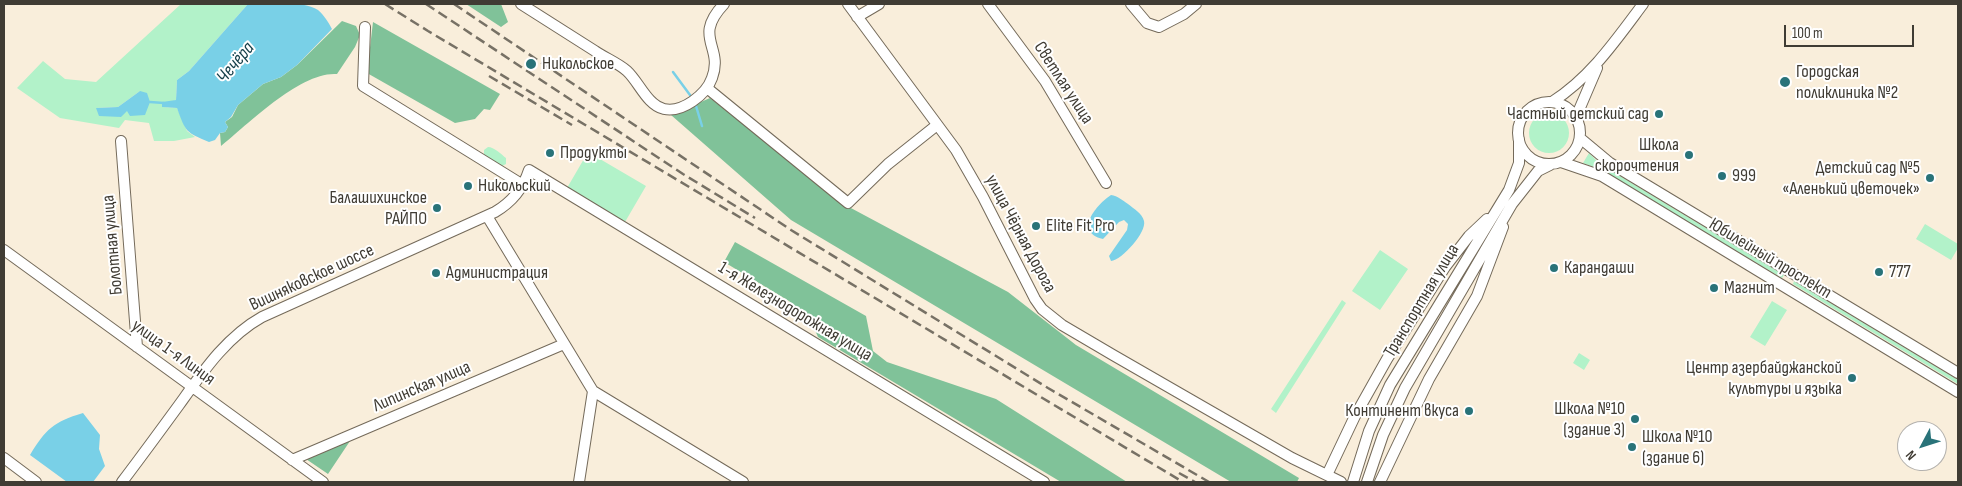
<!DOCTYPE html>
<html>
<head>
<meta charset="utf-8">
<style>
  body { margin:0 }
  #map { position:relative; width:1962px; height:486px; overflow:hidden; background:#f9eedb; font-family:"Sofia Sans Condensed",sans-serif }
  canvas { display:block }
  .frame { position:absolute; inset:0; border:5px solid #403c34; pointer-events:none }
  .north { position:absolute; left:1897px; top:421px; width:50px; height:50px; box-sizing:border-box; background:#fff; border:1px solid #b3b1ae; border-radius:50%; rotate:230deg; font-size:14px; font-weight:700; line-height:20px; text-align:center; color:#403c34 }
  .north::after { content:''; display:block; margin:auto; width:18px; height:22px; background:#297379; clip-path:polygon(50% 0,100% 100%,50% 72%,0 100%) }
  .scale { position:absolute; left:1784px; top:25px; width:130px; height:22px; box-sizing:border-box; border:2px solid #403c34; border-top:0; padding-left:6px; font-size:15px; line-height:18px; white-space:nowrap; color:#403c34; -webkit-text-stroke:4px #fff; paint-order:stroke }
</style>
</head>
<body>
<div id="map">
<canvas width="1962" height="486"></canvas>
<div class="frame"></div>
<div class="north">N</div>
<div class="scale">100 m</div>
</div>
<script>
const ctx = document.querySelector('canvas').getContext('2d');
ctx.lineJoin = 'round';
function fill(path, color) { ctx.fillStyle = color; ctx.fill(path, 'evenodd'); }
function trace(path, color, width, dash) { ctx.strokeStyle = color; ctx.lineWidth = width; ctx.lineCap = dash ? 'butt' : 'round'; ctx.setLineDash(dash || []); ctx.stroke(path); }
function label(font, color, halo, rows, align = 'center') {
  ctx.font = font + ' "Sofia Sans Condensed",sans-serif'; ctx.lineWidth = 4; ctx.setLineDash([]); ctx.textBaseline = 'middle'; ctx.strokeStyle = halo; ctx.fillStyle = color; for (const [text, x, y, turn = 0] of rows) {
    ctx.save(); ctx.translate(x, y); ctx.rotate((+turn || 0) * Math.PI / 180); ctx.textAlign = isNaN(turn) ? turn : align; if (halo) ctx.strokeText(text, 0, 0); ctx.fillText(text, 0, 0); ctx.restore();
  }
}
const green = new Path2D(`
  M 181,4 L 248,4 L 189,71 L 177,80 L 176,100 L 163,107 L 177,108 L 187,131 L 195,137 L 174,141 L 154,141 L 149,123 L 125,120 L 119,128 L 60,118 L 17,88 L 43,61 L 65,79 L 96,82 ZM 140,91 L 120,117 L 96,108 L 118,107 Z
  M1529 133a20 20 0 1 1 40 0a20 20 0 1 1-40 0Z
  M 488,147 C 494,147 501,154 506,158 L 506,164 L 502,166 L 484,155 L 484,150 Z
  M 588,152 L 646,186 L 625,222 L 567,188 Z
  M 1589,153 L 1600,164 L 1784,275 L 1782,278 L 1597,168 L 1583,163 Z
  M 1925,224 L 1958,244 L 1958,248 L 1951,260 L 1916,239 Z
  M 1380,250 L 1408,269 L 1380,310 L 1352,291 Z
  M 1794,281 L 1958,380 L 1958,384 L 1793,284 Z
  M 1342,300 L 1346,303 L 1276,413 L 1271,409 Z
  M 1772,301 L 1787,310 L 1765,346 L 1750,337 Z
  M 1579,353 L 1590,360 L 1584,370 L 1573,363 Z`);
const forest = new Path2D(`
  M 466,4 L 501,4 L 508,22 L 501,27 Z
  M 342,21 L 356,26 L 360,35 L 355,47 L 337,74 C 301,71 248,124 221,146 L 220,133 L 225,132 L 228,127 L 225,122 L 232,117 L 238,105 L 263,84 L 281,77 L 297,65 Z
  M 373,22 L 500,94 L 490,110 L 484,109 L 475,119 L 455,123 L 367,73 Z
  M 710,98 L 849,207 L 1008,292 L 1076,345 L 1299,478 L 1297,482 L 1231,482 L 791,220 L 671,115 Z
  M 735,242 L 866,316 L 873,351 L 887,362 L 996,399 L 1127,482 L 1061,482 L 818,337 L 810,319 L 789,301 L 724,262 Z
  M 350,441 L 328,474 L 306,459 Z`);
const water = new Path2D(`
  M 248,4 C 266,4 304,0 318,10 C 324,15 329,23 332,29 L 297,65 L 281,77 L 263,84 L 238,105 L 231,117 L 225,122 L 228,127 L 225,132 L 220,133 L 215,140 L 209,142 C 186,132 186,133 177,108 L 162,107 L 162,102 L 176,100 L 177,80 L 189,71 Z
  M 140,91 L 147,93 L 150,102 L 145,115 L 130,116 L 127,111 L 121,117 L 99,116 L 96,108 L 118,107 Z
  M 1111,195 C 1118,196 1122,200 1128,204 C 1134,209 1142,213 1144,221 C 1147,232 1122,260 1111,261 L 1109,256 L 1127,230 L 1128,224 L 1124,220 L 1119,222 L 1103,239 C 1073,232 1097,204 1111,195 Z
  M 83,413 L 100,435 L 99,449 L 105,466 L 93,482 L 67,482 L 30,455 C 46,429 53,422 83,413 Z`);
const stream = new Path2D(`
  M 673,72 L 690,95
  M 150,102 L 164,103
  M 696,106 L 702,126`);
const minor = new Path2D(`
  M 521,4 C 545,19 570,35 595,51 C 605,58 618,63 627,71 C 639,82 647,105 664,109 C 682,113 706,95 712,78 C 724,46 692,38 724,4
  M 848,4 L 956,150 L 983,197 L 1035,299 L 1042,309 L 1062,325 L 1113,355 L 1292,458 L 1341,482
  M 988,4 L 1045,81 L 1106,183
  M 1131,4 L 1147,23 L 1159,27 L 1184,14 L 1196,4
  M 857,17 L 879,4
  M 365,27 L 363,86 L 523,185
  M 707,88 L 848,203 L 888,164 L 937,125
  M1518 133a31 31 0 1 1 62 0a31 31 0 1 1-62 0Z
  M 1552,102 C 1591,77 1616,40 1643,4
  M 1576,117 L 1597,68
  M 1580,138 L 1610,163 L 1958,373
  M 121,141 L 137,347
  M 1561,162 L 1602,176 L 1958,392
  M 487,216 L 593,391 L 579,482
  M 4,250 L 323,482
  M 593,391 L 743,482
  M 4,458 L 36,482
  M 292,460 L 564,344
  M 1327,475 L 1355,416 L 1387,359 L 1445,267 L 1469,236 L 1487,219
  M 122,482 C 141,457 160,431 179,405 C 202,373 226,337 262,317 L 495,212 C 512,202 523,189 529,170 L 1044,482
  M 1353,482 L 1369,431 L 1390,385 L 1509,190 L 1519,163 L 1519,139
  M 1367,482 L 1383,435 L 1405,388 L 1512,204 L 1538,171 L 1550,165
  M 1380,482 L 1429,379 L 1477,296 L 1503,227`);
const rail = new Path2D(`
  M 385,4 L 428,31 L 1183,482
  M 426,4 L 683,174 L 755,218
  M 454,4 L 791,230 L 1048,388 L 1209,482
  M 489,76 L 572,125
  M 1179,473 L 1195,482`);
const markers = [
  [531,64,6,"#297379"],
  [1785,82,6,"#297379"],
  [1659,114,5,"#297379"],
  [550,153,5,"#297379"],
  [1689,155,5,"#297379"],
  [1722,176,5,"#297379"],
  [1930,178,5,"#297379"],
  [468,186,5,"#297379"],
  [437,208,5,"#297379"],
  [1036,226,5,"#297379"],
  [1554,268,5,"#297379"],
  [1879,272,5,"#297379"],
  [436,273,5,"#297379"],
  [1714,288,5,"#297379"],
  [1852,378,5,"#297379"],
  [1469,411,5,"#297379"],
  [1635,419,5,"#297379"],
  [1632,447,5,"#297379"]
];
const poiNames = [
  ["Никольское",542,64],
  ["Городская",1796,72],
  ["поликлиника №2",1796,93],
  ["Частный детский сад",1649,114,"right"],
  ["Школа",1679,145,"right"],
  ["скорочтения",1679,166,"right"],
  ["Продукты",560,153],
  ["Детский сад №5",1920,168,"right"],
  ["«Аленький цветочек»",1920,189,"right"],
  ["999",1732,176],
  ["Никольский",478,186],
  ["Балашихинское",427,198,"right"],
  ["РАЙПО",427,219,"right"],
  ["Elite Fit Pro",1046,226],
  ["Карандаши",1564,268],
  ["777",1889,272],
  ["Администрация",446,273],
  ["Магнит",1724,288],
  ["Центр азербайджанской",1842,368,"right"],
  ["культуры и языка",1842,389,"right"],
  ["Школа №10",1625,409,"right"],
  ["(здание 3)",1625,430,"right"],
  ["Континент вкуса",1459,411,"right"],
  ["Школа №10",1642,437],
  ["(здание 6)",1642,458]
];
const streetNames = [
  ["Светлая улица",1063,83,57],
  ["улица Чёрная Дорога",1020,234,62],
  ["Болотная улица",113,245,-95],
  ["Юбилейный проспект",1770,259,31],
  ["Вишняковское шоссе",312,278,-25],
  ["Транспортная улица",1422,301,-59],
  ["1-я Железнодорожная улица",795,312,31],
  ["улица 1-я Линия",173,353,36],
  ["Липинская улица",422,387,-23]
];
const waterNames = [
  ["Чечёра",236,63,-50]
];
fill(green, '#b2f2c9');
fill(forest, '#80c299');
fill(water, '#79d0e7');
trace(stream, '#79d0e7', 2.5);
trace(minor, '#746a5a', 12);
trace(minor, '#fff', 10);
trace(rail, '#777165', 2.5, [10, 5]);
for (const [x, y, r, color] of markers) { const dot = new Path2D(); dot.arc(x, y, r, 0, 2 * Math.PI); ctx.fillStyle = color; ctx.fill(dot); trace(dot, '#fff', 2); }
label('18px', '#403c34', '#fff', poiNames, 'left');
label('18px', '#403c34', '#fff', streetNames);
label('italic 19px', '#17404a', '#fff', waterNames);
</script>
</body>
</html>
